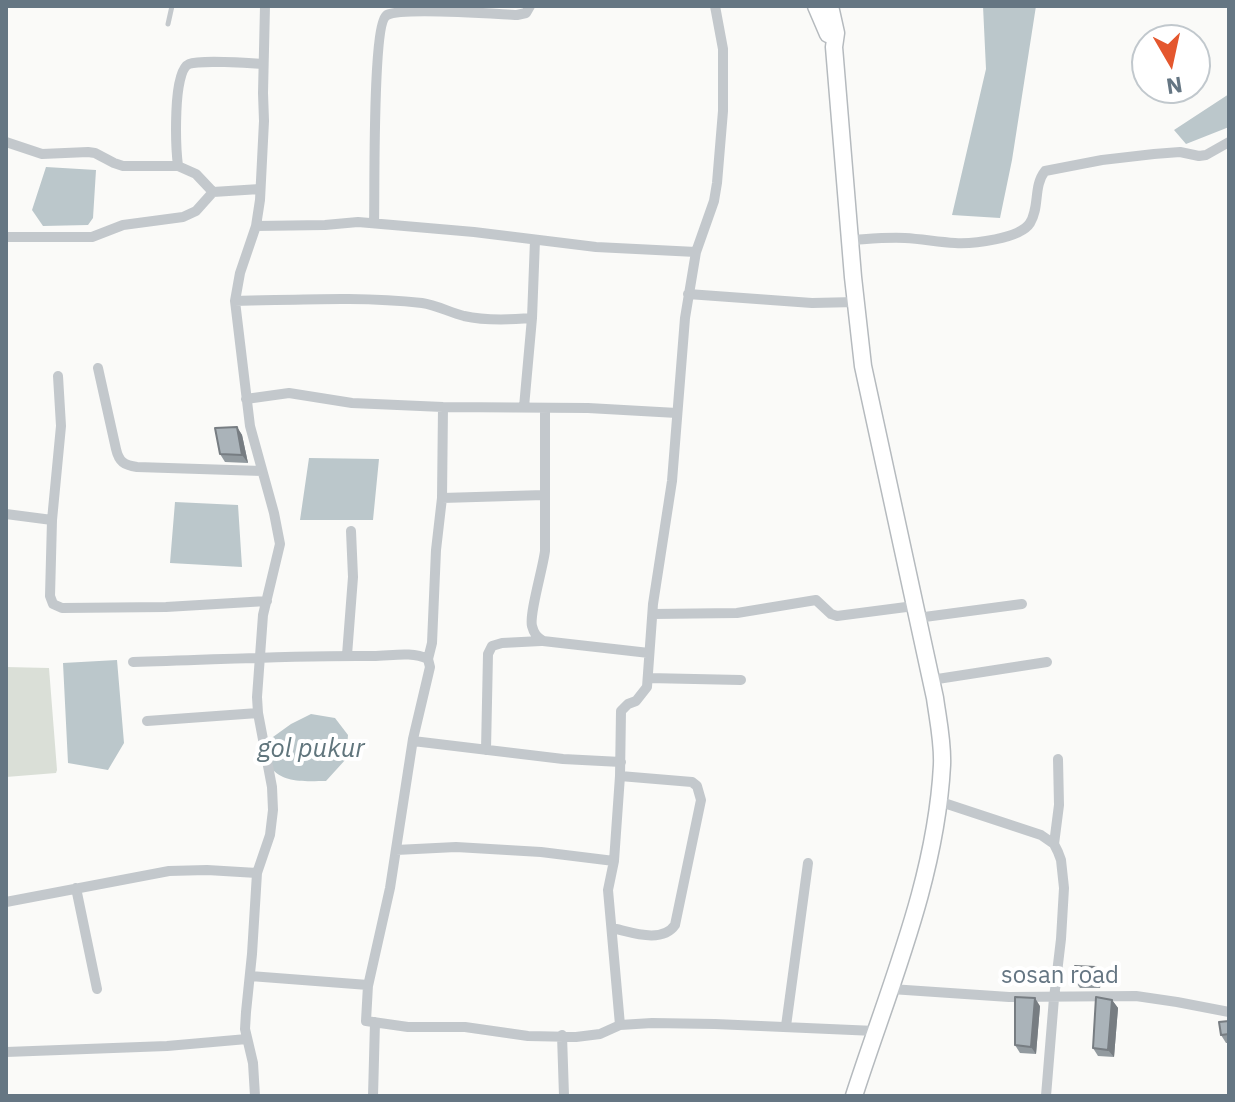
<!DOCTYPE html>
<html>
<head>
<meta charset="utf-8">
<style>
  body { margin:0 }
  #map { position:relative; width:1235px; height:1102px; overflow:hidden; background:#fafaf8; font-family:"IBM Plex Sans",sans-serif }
  canvas { display:block }
  .frame { position:absolute; inset:0; border:8px solid #657683; pointer-events:none }
  .north { position:absolute; left:1131px; top:24px; width:80px; height:80px; box-sizing:border-box; background:#fff; border:2px solid #c1c8cd; border-radius:50%; rotate:171deg; font-size:22px; font-weight:700; line-height:32px; text-align:center; color:#657683 }
  .north::after { content:''; display:block; margin:auto; width:28px; height:36px; background:#e4572e; clip-path:polygon(50% 0,100% 100%,50% 72%,0 100%) }
</style>
</head>
<body>
<div id="map">
<canvas width="1235" height="1102"></canvas>
<div class="frame"></div>
<div class="north">N</div>
</div>
<script>
const ctx = document.querySelector('canvas').getContext('2d');
ctx.lineJoin = 'round';
function fill(path, color) { ctx.fillStyle = color; ctx.fill(path, 'evenodd'); }
function trace(path, color, width, dash) { ctx.strokeStyle = color; ctx.lineWidth = width; ctx.lineCap = dash ? 'butt' : 'round'; ctx.setLineDash(dash || []); ctx.stroke(path); }
function label(font, color, halo, rows, align = 'center') {
  ctx.font = font + ' "IBM Plex Sans",sans-serif'; ctx.lineWidth = 8; ctx.setLineDash([]); ctx.textBaseline = 'middle'; ctx.strokeStyle = halo; ctx.fillStyle = color; for (const [text, x, y, turn = 0] of rows) {
    ctx.save(); ctx.translate(x, y); ctx.rotate((+turn || 0) * Math.PI / 180); ctx.textAlign = isNaN(turn) ? turn : align; if (halo) ctx.strokeText(text, 0, 0); ctx.fillText(text, 0, 0); ctx.restore();
  }
}
const green = new Path2D(`
  M 6,667 L 49,668 L 57,770 L 56,773 L 48,811 L 56,773 L 6,777 Z`);
const water = new Path2D(`
  M 983,6 L 1036,6 L 1012,160 L 1000,218 L 952,215 L 986,69 Z
  M 1229,94 L 1229,127 L 1186,144 L 1174,130 Z
  M 46,167 L 96,170 L 93,218 L 88,225 L 43,226 L 32,210 Z
  M 309,458 L 379,459 L 373,520 L 300,520 Z
  M 175,502 L 238,505 L 242,567 L 170,563 Z
  M 117,660 L 124,743 L 108,770 L 68,763 L 63,663 Z
  M 311,714 L 335,718 L 348,735 L 346,759 L 326,781 C 308,781 282,784 271,767 C 268,761 267,749 266,742 L 291,724 Z`);
const lane = new Path2D(`
  M 168,24 L 172,6`);
const street = new Path2D(`
  M 6,142 L 42,154 L 88,152 L 95,153 L 114,163 L 123,166 L 178,166
  M 260,189 L 213,192 L 196,174 L 178,166 C 176,150 172,71 189,64 C 199,60 249,63 263,64
  M 374,223 C 375,196 372,23 387,15 C 402,7 495,14 517,15 L 526,13 L 530,6
  M 256,226 L 325,225 L 358,222 L 474,232 L 596,247 L 696,252
  M 6,237 L 92,237 L 123,225 L 183,217 L 196,211 L 213,192
  M 850,240 C 868,239 887,237 905,238 C 922,239 938,242 955,243 C 972,244 1020,239 1030,223 C 1040,207 1033,186 1045,171 L 1102,160 L 1154,154 L 1180,152 L 1199,156 L 1206,155 L 1229,142
  M 688,294 L 812,303 L 856,302
  M 235,301 C 297,300 360,296 422,303 C 436,305 449,312 464,316 C 486,321 509,320 532,318
  M 98,368 L 116,449 C 119,462 124,465 137,467 L 262,471
  M 246,399 L 289,393 L 352,403 L 443,407 L 588,408 L 677,413
  M 524,407 L 532,318 L 535,240
  M 545,408 L 545,551 C 543,568 529,614 532,626 C 534,634 537,637 543,641 L 649,653
  M 442,498 L 443,407
  M 6,514 L 52,520 L 50,596 L 53,604 L 62,608 L 166,607 L 267,601
  M 52,520 L 61,426 L 58,376
  M 653,614 L 737,613 L 816,600 L 831,614 L 837,616 L 914,606
  M 917,618 L 1022,604
  M 347,655 L 353,577 L 351,531
  M 428,659 L 432,643 L 436,550 L 442,498 L 544,495
  M 133,662 C 213,660 293,655 373,656 C 391,656 411,651 428,659 L 430,667 L 413,739 L 390,888 L 368,986
  M 648,678 L 741,680
  M 931,680 L 1047,662
  M 147,721 L 258,713
  M 413,741 L 563,759 L 621,762
  M 486,750 L 488,654 L 492,646 L 502,643 L 541,641
  M 938,801 L 1041,835 L 1054,844 L 1058,852 L 1061,860 L 1064,888 L 1061,939 L 1054,998 L 1046,1096
  M 1054,844 L 1059,805 L 1058,759
  M 396,850 L 456,847 L 541,852 L 614,861
  M 76,888 L 97,989
  M 6,902 L 169,871 L 207,870 L 257,873
  M 612,928 C 631,932 662,944 675,925 L 701,800 L 697,786 L 692,782 L 620,776
  M 250,976 L 368,985 L 366,1021 L 408,1027 L 465,1027 L 528,1036 L 576,1037 L 600,1034 L 620,1025 L 652,1023 L 715,1024 L 875,1031
  M 891,989 L 1009,997 L 1136,996 L 1177,1002 L 1229,1012
  M 620,1025 L 608,890 L 614,861 L 620,776 L 621,711 L 628,704 L 636,701 L 647,687 L 653,604 L 672,481 L 685,318 L 696,252 L 714,201 L 717,183 L 723,111 L 723,49 L 715,6
  M 786,1026 L 808,863
  M 562,1035 L 564,1096
  M 6,1052 L 167,1046 L 247,1039
  M 255,1096 L 253,1063 L 245,1029 L 246,1012 L 252,954 L 257,873 L 270,835 L 273,810 L 272,787 L 258,713 L 257,697 L 263,615 L 280,544 L 274,513 L 250,426 L 235,301 L 240,273 L 256,226 L 260,200 L 264,121 L 263,93 L 265,6
  M 373,1096 L 375,1022`);
const primary = new Path2D(`
  M 816,6 L 828,34
  M 830,6 L 836,33 L 834,47 L 853,277 L 863,366 L 935,698 C 938,720 943,742 942,765 C 936,880 889,987 854,1096`);
const wall = new Path2D(`
  M 237,427 L 242,435 L 248,463 L 225,462 L 220,454 Z
  M 1102,975 L 1100,988 L 1080,988 L 1075,981 Z
  M 1112,1000 L 1118,1008 L 1114,1057 L 1098,1056 L 1093,1048 Z
  M 1040,1006 L 1036,1054 L 1020,1053 L 1015,1045 Z
  M 1229,1021 L 1229,1043 L 1226,1043 L 1221,1035 Z`);
const shadedWall = new Path2D(`
  M 237,427 L 242,435 L 248,463 L 242,455 Z
  M 1096,967 L 1102,975 L 1100,988 L 1095,980 Z
  M 1035,998 L 1040,1006 L 1036,1054 L 1031,1047 Z
  M 1112,1000 L 1118,1008 L 1114,1057 L 1108,1050 Z`);
const building = new Path2D(`
  M 237,427 L 242,455 L 220,454 L 215,428 Z
  M 1075,966 L 1096,967 L 1095,980 L 1075,981 Z
  M 1015,997 L 1035,998 L 1031,1047 L 1015,1045 Z
  M 1096,997 L 1112,1000 L 1108,1050 L 1093,1048 Z
  M 1229,1021 L 1229,1034 L 1221,1035 L 1219,1022 Z`);
const streetNames = [
  ["sosan road",1060,976]
];
const waterNames = [
  ["gol pukur",311,749]
];
fill(green, '#dadfd7');
fill(water, '#bbc7cb');
trace(primary, '#b5babe', 19);
trace(lane, '#c3c8cc', 5);
trace(street, '#c3c8cc', 10);
trace(primary, '#fff', 16);
fill(wall, '#929a9f');
fill(shadedWall, '#777d82');
fill(building, '#aab3b9');
trace(building, '#777d82', 2);
label('24px', '#657683', '#fff', streetNames);
label('italic 26px', '#60757c', '#fff', waterNames);
</script>
</body>
</html>
